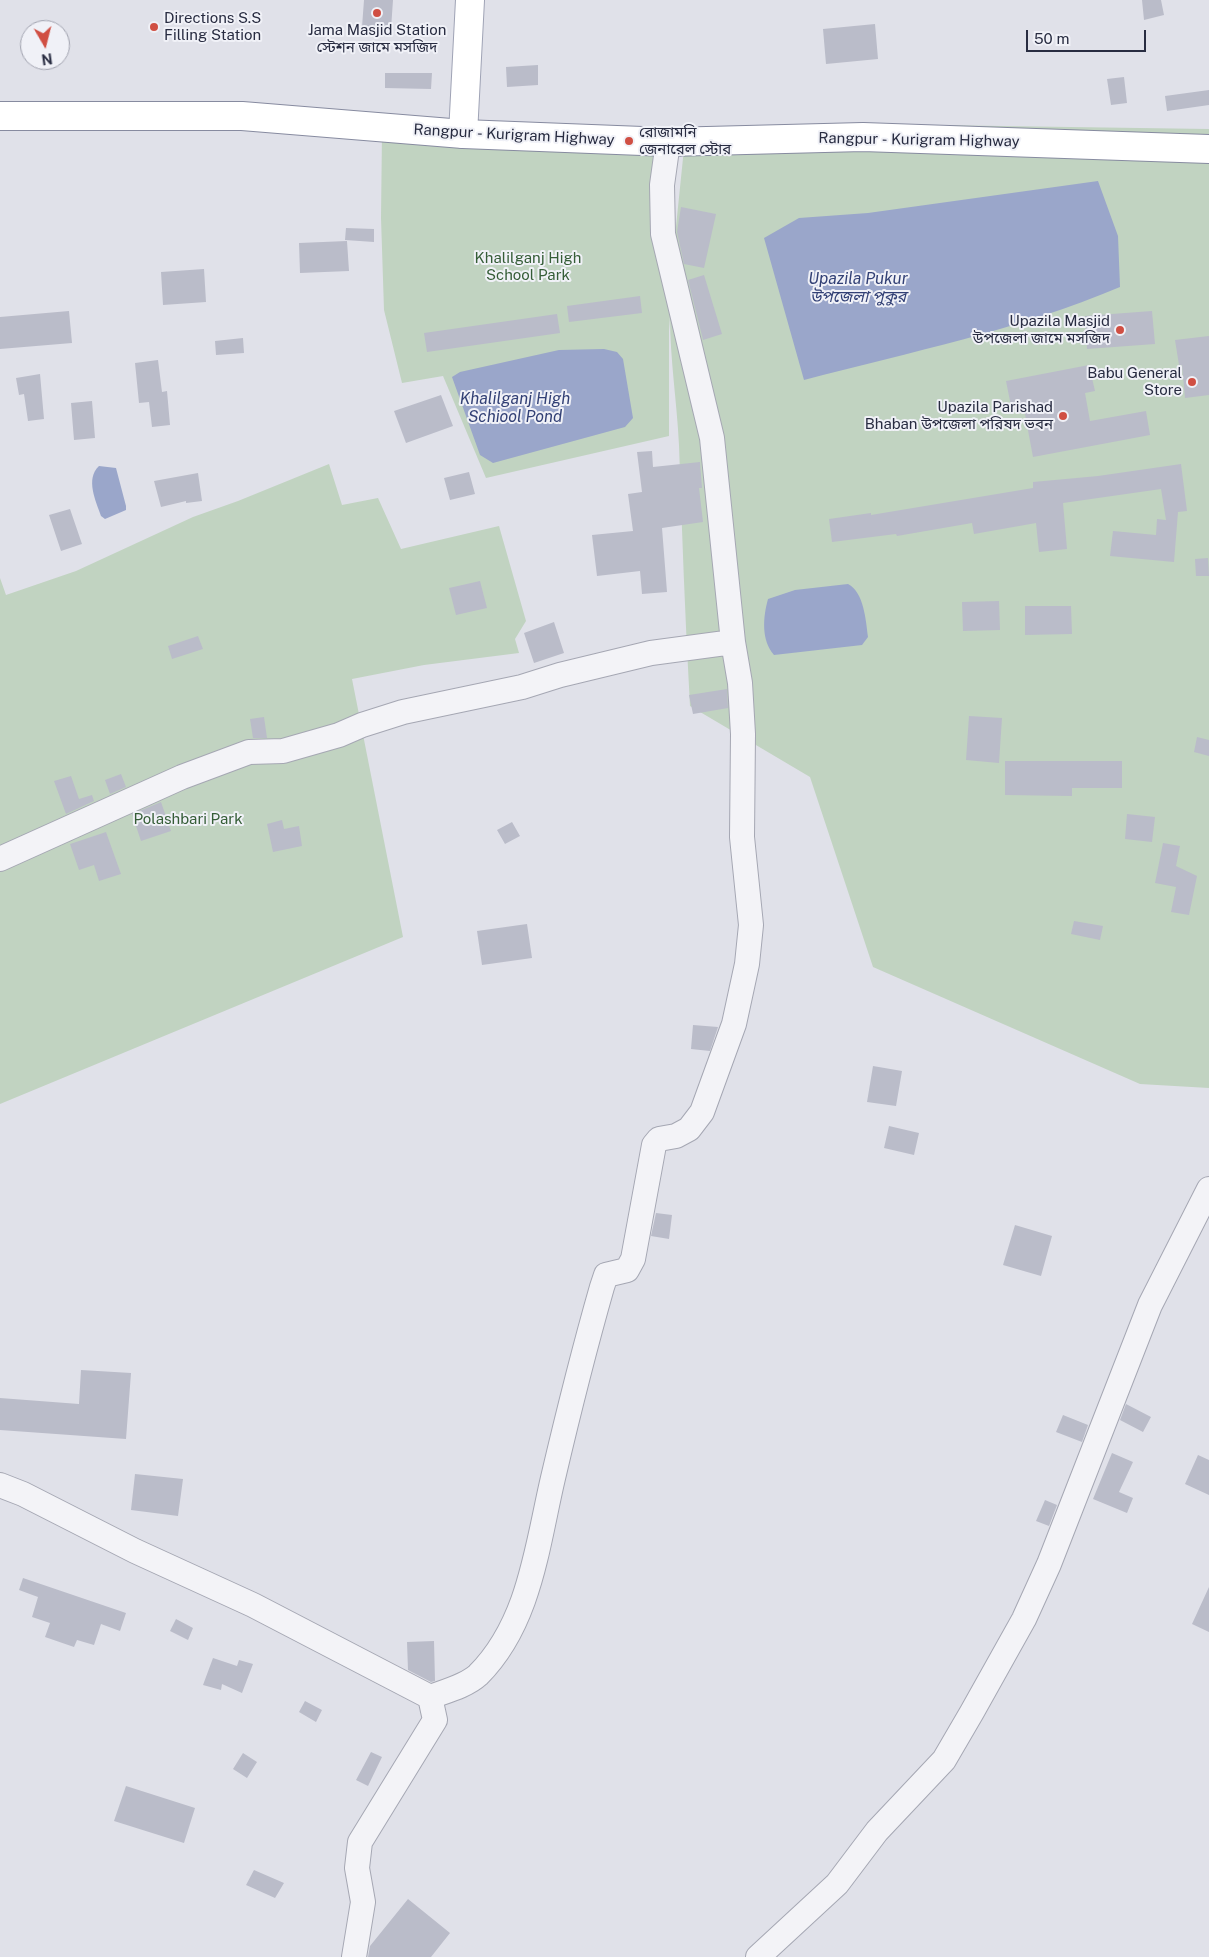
<!DOCTYPE html>
<html>
<head>
<meta charset="utf-8">
<style>
  body { margin:0 }
  #map { position:relative; width:1209px; height:1957px; overflow:hidden; background:#e0e1e9; font-family:"Public Sans",sans-serif }
  canvas { display:block }
  .north { position:absolute; left:20px; top:20px; width:50px; height:50px; box-sizing:border-box; background:#f0f1f7; border:1px solid #a0a2ae; border-radius:50%; rotate:172deg; font-size:14px; font-weight:700; line-height:20px; text-align:center; color:#282c41 }
  .north::after { content:''; display:block; margin:auto; width:18px; height:22px; background:#d04f43; clip-path:polygon(50% 0,100% 100%,50% 72%,0 100%) }
  .scale { position:absolute; left:1026px; top:30px; width:120px; height:22px; box-sizing:border-box; border:2px solid #282c41; border-top:0; padding-left:6px; font-size:15px; line-height:18px; white-space:nowrap; color:#282c41; -webkit-text-stroke:4px #f0f1f7; paint-order:stroke }
</style>
</head>
<body>
<div id="map">
<canvas width="1209" height="1957"></canvas>
<div class="north">N</div>
<div class="scale">50 m</div>
</div>
<script>
const ctx = document.querySelector('canvas').getContext('2d');
ctx.lineJoin = 'round';
function fill(path, color) { ctx.fillStyle = color; ctx.fill(path, 'evenodd'); }
function trace(path, color, width, dash) { ctx.strokeStyle = color; ctx.lineWidth = width; ctx.lineCap = dash ? 'butt' : 'round'; ctx.setLineDash(dash || []); ctx.stroke(path); }
function label(font, color, halo, rows, align = 'center') {
  ctx.font = font + ' "Public Sans","Noto Sans Bengali",sans-serif'; ctx.lineWidth = 4; ctx.setLineDash([]); ctx.textBaseline = 'middle'; ctx.strokeStyle = halo; ctx.fillStyle = color; for (const [text, x, y, turn = 0] of rows) {
    ctx.save(); ctx.translate(x, y); ctx.rotate((+turn || 0) * Math.PI / 180); ctx.textAlign = isNaN(turn) ? turn : align; if (halo) ctx.strokeText(text, 0, 0); ctx.fillText(text, 0, 0); ctx.restore();
  }
}
const green = new Path2D(`
  M 863,124 L 1209,129 L 1209,1088 L 1140,1084 L 873,967 L 810,777 L 690,706 C 685,619 682,532 679,445 C 677,402 670,360 670,316 L 669,331 L 669,436 L 486,478 L 443,376 L 402,383 L 384,310 L 381,218 L 382,133 L 650,132 L 670,285 L 686,129 Z
  M 329,464 L 342,505 L 378,498 L 401,549 L 499,526 L 526,621 L 515,639 L 519,653 L 424,665 L 352,679 L 403,937 L 0,1104 L 0,578 L 6,595 L 76,571 L 193,517 L 238,501 Z`);
const water = new Path2D(`
  M 1098,181 L 1118,236 L 1120,287 C 1018,330 911,352 804,380 L 764,238 L 799,218 L 868,213 Z
  M 604,349 L 617,352 L 623,359 L 633,418 L 625,427 L 493,463 L 480,455 L 452,377 L 460,372 L 559,350 Z
  M 99,466 L 116,468 L 126,506 L 126,510 L 105,519 L 101,516 C 96,501 85,479 99,466 Z
  M 848,584 C 864,592 866,621 868,637 L 862,645 L 774,655 C 761,640 763,617 768,599 L 795,590 Z`);
const building = new Path2D(`
  M 364,0 L 393,0 L 391,29 L 362,27 Z
  M 1142,0 L 1161,0 L 1164,15 L 1144,20 Z
  M 875,24 L 878,59 L 826,64 L 823,29 Z
  M 538,65 L 538,85 L 507,87 L 506,67 Z
  M 385,73 L 432,73 L 431,89 L 385,88 Z
  M 1124,77 L 1127,103 L 1111,105 L 1107,79 Z
  M 1209,90 L 1209,105 L 1167,111 L 1165,96 Z
  M 681,207 L 716,214 L 704,268 L 684,264 L 677,232 Z
  M 346,228 L 374,229 L 374,242 L 345,240 Z
  M 347,241 L 349,271 L 300,273 L 299,243 Z
  M 204,269 L 206,302 L 163,305 L 161,272 Z
  M 704,275 L 722,334 L 703,340 L 688,280 Z
  M 640,296 L 642,313 L 569,322 L 567,306 Z
  M 69,311 L 72,343 L 0,349 L 0,317 Z
  M 1152,311 L 1155,344 L 1087,349 L 1085,316 Z
  M 557,314 L 560,333 L 427,352 L 424,333 Z
  M 1209,336 L 1209,395 L 1185,398 L 1182,365 L 1179,365 L 1175,340 Z
  M 243,338 L 244,353 L 216,355 L 215,341 Z
  M 158,360 L 162,392 L 167,391 L 170,425 L 152,427 L 149,402 L 139,403 L 135,363 Z
  M 1089,365 L 1095,391 L 1085,393 L 1090,421 L 1146,411 L 1150,435 L 1033,457 L 1024,409 L 1012,411 L 1006,381 Z
  M 40,374 L 44,419 L 28,421 L 24,394 L 19,395 L 16,378 Z
  M 441,395 L 453,426 L 406,443 L 394,411 Z
  M 92,401 L 95,438 L 74,440 L 71,403 Z
  M 652,451 L 653,467 L 700,462 L 702,488 L 699,488 L 703,522 L 662,528 L 667,592 L 642,594 L 640,571 L 597,576 L 592,535 L 633,531 L 628,494 L 642,492 L 637,452 Z
  M 1181,464 L 1187,511 L 1178,512 L 1174,562 L 1110,556 L 1113,531 L 1156,535 L 1157,519 L 1166,520 L 1161,489 L 1063,503 L 1067,549 L 1039,552 L 1036,523 L 974,534 L 972,523 L 897,536 L 896,534 L 832,542 L 829,519 L 871,513 L 871,515 L 1033,488 L 1033,482 L 1098,476 Z
  M 469,472 L 475,494 L 450,500 L 444,478 Z
  M 198,473 L 202,501 L 186,503 L 186,501 L 161,507 L 154,481 Z
  M 70,509 L 82,544 L 61,551 L 49,515 Z
  M 1208,558 L 1209,576 L 1196,576 L 1195,559 Z
  M 480,581 L 487,608 L 456,615 L 449,588 Z
  M 999,601 L 1000,630 L 963,631 L 962,602 Z
  M 1025,606 L 1071,606 L 1072,634 L 1025,635 Z
  M 554,622 L 564,653 L 534,663 L 524,633 Z
  M 198,636 L 203,649 L 172,659 L 168,646 Z
  M 727,689 L 728,708 L 693,714 L 689,695 Z
  M 969,716 L 1002,718 L 999,763 L 966,760 Z
  M 264,717 L 267,738 L 253,738 L 250,719 Z
  M 1197,737 L 1209,740 L 1209,756 L 1194,752 Z
  M 1005,761 L 1122,761 L 1122,788 L 1072,788 L 1072,796 L 1005,795 Z
  M 121,774 L 126,787 L 110,794 L 105,780 Z
  M 71,776 L 79,799 L 92,795 L 94,801 L 66,814 L 54,781 Z
  M 161,802 L 171,831 L 141,841 L 132,814 Z
  M 1127,814 L 1155,817 L 1152,842 L 1125,839 Z
  M 282,820 L 284,829 L 299,826 L 302,846 L 273,852 L 267,824 Z
  M 512,822 L 520,836 L 505,844 L 497,830 Z
  M 106,832 L 121,874 L 99,881 L 94,865 L 79,870 L 70,844 Z
  M 1163,843 L 1180,846 L 1176,866 L 1197,876 L 1189,915 L 1171,912 L 1176,887 L 1155,883 Z
  M 1074,921 L 1103,926 L 1100,940 L 1071,934 Z
  M 527,924 L 532,958 L 482,965 L 477,931 Z
  M 693,1025 L 718,1027 L 710,1051 L 691,1049 Z
  M 873,1066 L 902,1071 L 896,1106 L 867,1102 Z
  M 889,1126 L 919,1133 L 914,1155 L 884,1148 Z
  M 656,1213 L 672,1215 L 669,1239 L 651,1236 Z
  M 1015,1225 L 1052,1236 L 1041,1276 L 1003,1265 Z
  M 81,1370 L 131,1373 L 126,1439 L 0,1430 L 0,1398 L 79,1404 Z
  M 1126,1404 L 1151,1417 L 1143,1432 L 1120,1420 Z
  M 1063,1415 L 1088,1425 L 1082,1442 L 1056,1432 Z
  M 1112,1453 L 1133,1462 L 1119,1492 L 1133,1498 L 1127,1513 L 1093,1499 Z
  M 1198,1455 L 1209,1460 L 1209,1495 L 1185,1484 Z
  M 135,1474 L 183,1479 L 178,1516 L 131,1510 Z
  M 1045,1500 L 1057,1505 L 1049,1526 L 1036,1521 Z
  M 23,1578 L 126,1613 L 120,1631 L 101,1624 L 94,1645 L 77,1640 L 74,1647 L 45,1637 L 50,1623 L 32,1617 L 38,1597 L 19,1590 Z
  M 1209,1587 L 1209,1632 L 1192,1624 Z
  M 176,1619 L 193,1628 L 188,1640 L 170,1631 Z
  M 434,1641 L 435,1681 L 431,1682 L 408,1670 L 407,1642 Z
  M 213,1658 L 237,1666 L 239,1660 L 253,1664 L 242,1693 L 222,1684 L 221,1690 L 203,1685 Z
  M 305,1701 L 322,1710 L 316,1722 L 299,1712 Z
  M 371,1752 L 382,1757 L 368,1786 L 356,1780 Z
  M 243,1753 L 257,1762 L 247,1778 L 233,1769 Z
  M 126,1786 L 195,1808 L 184,1843 L 114,1821 Z
  M 254,1870 L 284,1883 L 275,1898 L 246,1885 Z
  M 408,1899 L 450,1933 L 431,1957 L 368,1957 L 370,1946 Z`);
const minor = new Path2D(`
  M 0,859 L 182,777 L 249,752 L 283,751 L 339,735 L 362,725 L 403,712 L 522,687 L 560,675 L 651,653 L 733,642
  M 0,1485 L 23,1494 L 135,1551 L 253,1605 L 430,1697 L 435,1720 L 360,1842 L 357,1868 L 363,1902 L 354,1957
  M 430,1697 C 446,1691 466,1686 478,1675 C 530,1623 537,1546 553,1478 C 568,1414 584,1350 602,1287 L 606,1275 L 627,1270 L 633,1259 L 654,1145 L 659,1139 L 676,1136 L 689,1129 L 702,1112 L 734,1024 L 747,964 L 751,925 L 742,837 L 743,734 L 740,683 L 733,642 L 712,438 L 663,234 L 662,185 L 668,142
  M 758,1957 L 837,1884 L 877,1831 L 944,1760 L 972,1712 L 1024,1619 L 1049,1564 L 1150,1305 L 1209,1189`);
const major = new Path2D(`
  M 463,134 L 470,0`);
const highway = new Path2D(`
  M 0,116 L 242,116 L 463,134 L 668,142 L 863,137 L 1209,149`);
const markers = [
  [377,13,5,"#d04f43"],
  [154,27,5,"#d04f43"],
  [629,141,5,"#d04f43"],
  [1120,330,5,"#d04f43"],
  [1192,382,5,"#d04f43"],
  [1063,416,5,"#d04f43"]
];
const poiNames = [
  ["Directions S.S",164,18,"left"],
  ["Filling Station",164,35,"left"],
  ["Jama Masjid Station",377,30,"center"],
  ["স্টেশন জামে মসজিদ",377,47,"center"],
  ["রোজামনি",639,132,"left"],
  ["জেনারেল স্টোর",639,149,"left"],
  ["Upazila Masjid",1110,321],
  ["উপজেলা জামে মসজিদ",1110,338],
  ["Babu General",1182,373],
  ["Store",1182,390],
  ["Upazila Parishad",1053,407],
  ["Bhaban উপজেলা পরিষদ ভবন",1053,424]
];
const streetNames = [
  ["Rangpur - Kurigram Highway",514,135,3],
  ["Rangpur - Kurigram Highway",919,140,1]
];
const parkNames = [
  ["Khalilganj High",528,258],
  ["School Park",528,275],
  ["Polashbari Park",188,819]
];
const waterNames = [
  ["Upazila Pukur",858,279],
  ["উপজেলা পুকুর",858,297],
  ["Khalilganj High",515,399],
  ["Schiool Pond",515,417]
];
fill(green, '#c1d3c1');
fill(water, '#9aa6ca');
fill(building, '#babcc9');
trace(minor, '#a5a7b3', 26);
trace(major, '#9fa3b5', 30);
trace(highway, '#878ba0', 30);
trace(minor, '#f3f3f7', 24);
trace(major, '#fff', 28);
trace(highway, '#fff', 28);
for (const [x, y, r, color] of markers) { const dot = new Path2D(); dot.arc(x, y, r, 0, 2 * Math.PI); ctx.fillStyle = color; ctx.fill(dot); trace(dot, '#f0f1f7', 2); }
label('15px', '#282c41', '#f0f1f7', poiNames, 'right');
label('15px', '#282c41', '#f0f1f7', streetNames);
label('15px', '#355d37', '#f0f1f7', parkNames);
label('italic 16px', '#324075', '#f0f1f7', waterNames);
</script>
</body>
</html>
